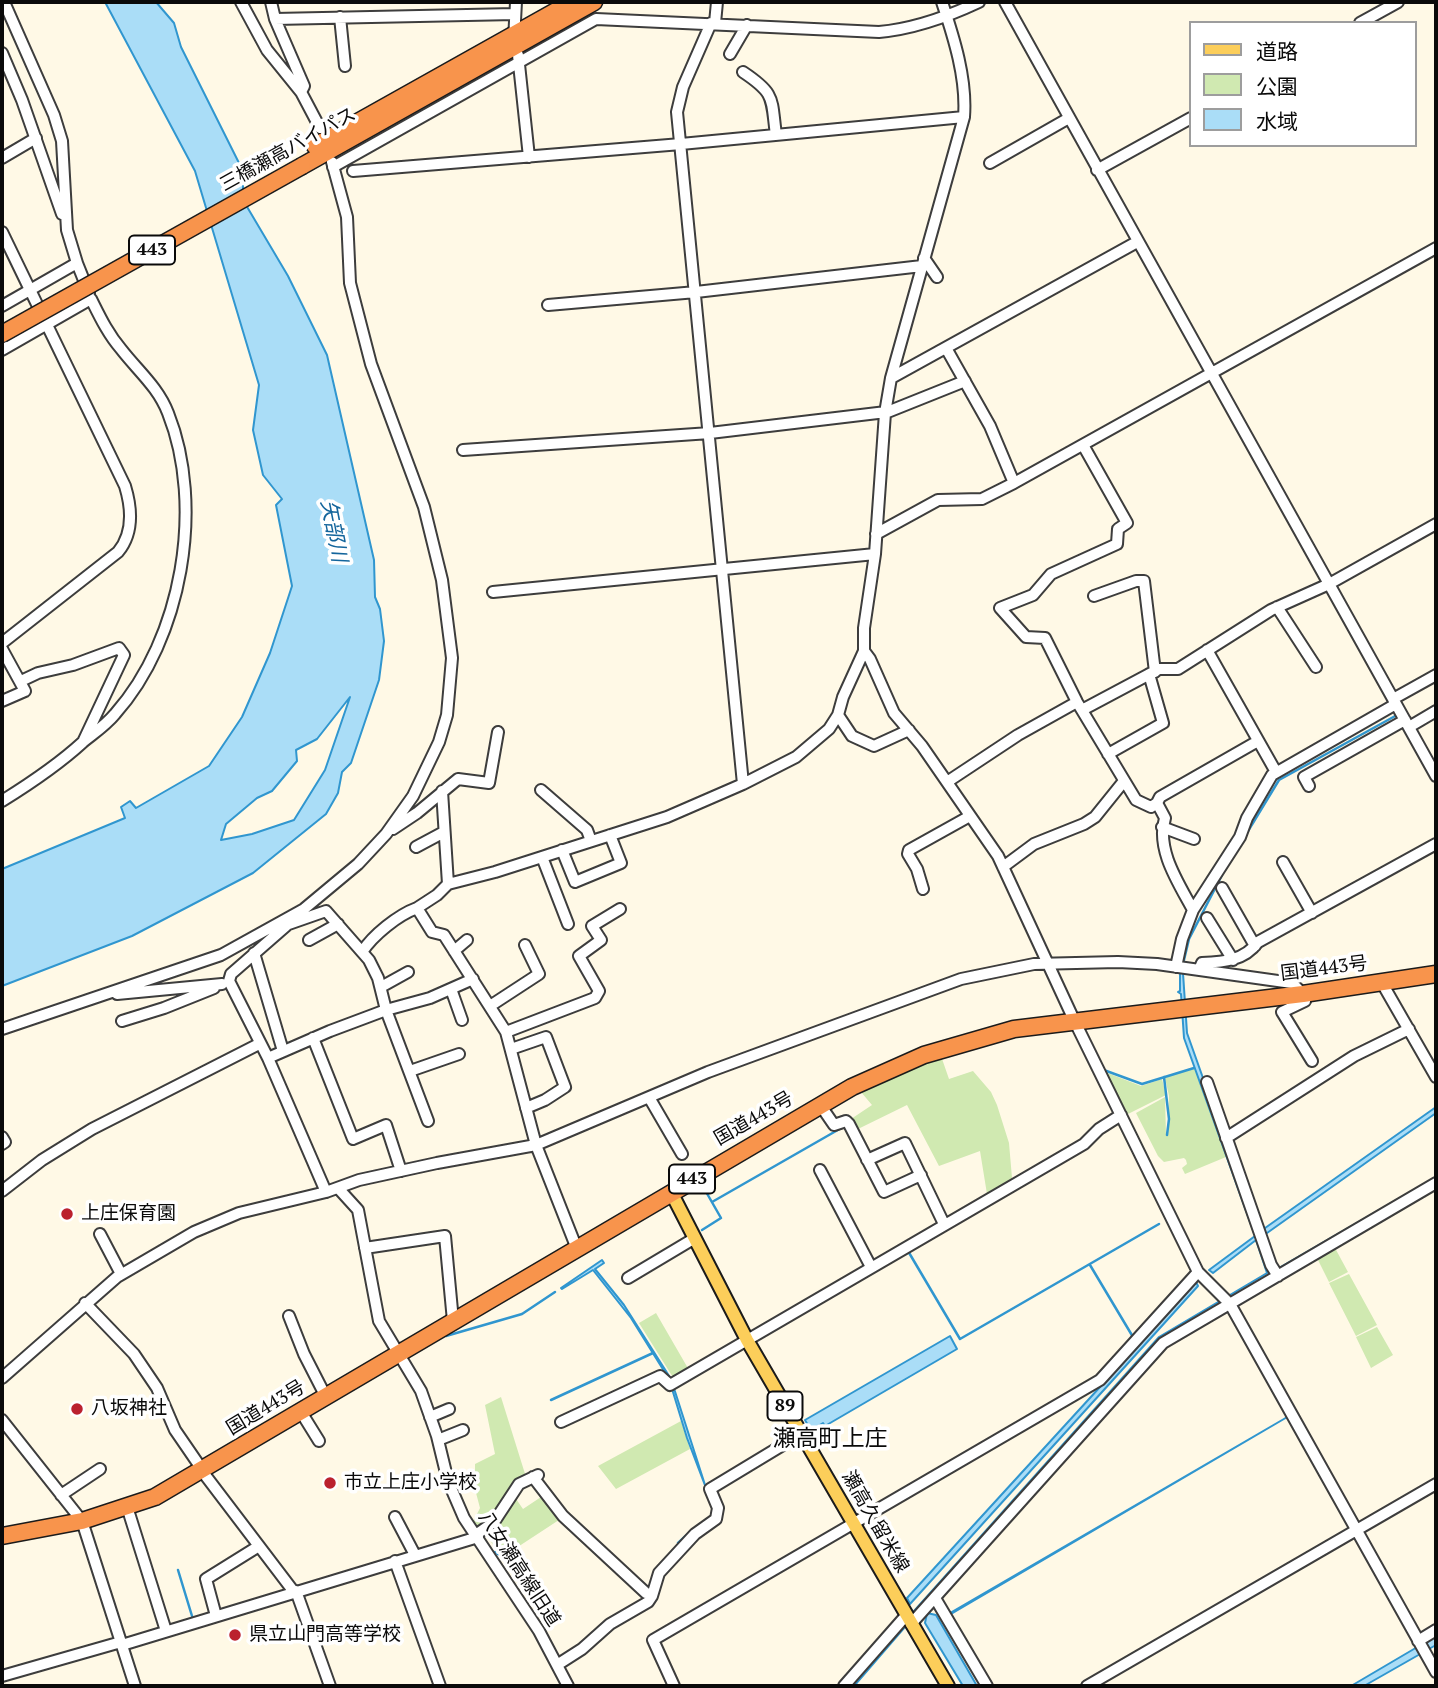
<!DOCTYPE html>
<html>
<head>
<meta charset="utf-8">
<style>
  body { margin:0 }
  #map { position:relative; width:1438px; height:1688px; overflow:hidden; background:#fff9e6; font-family:"PT Serif","Noto Sans JP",serif }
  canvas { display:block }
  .frame { position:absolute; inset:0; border:4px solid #0a0a0a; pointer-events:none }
  .legend { position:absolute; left:1189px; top:21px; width:228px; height:126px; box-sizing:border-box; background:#fff; border:2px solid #9d9d9d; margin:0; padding:9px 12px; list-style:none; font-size:21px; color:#0a0a0a }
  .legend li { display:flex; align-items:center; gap:14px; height:35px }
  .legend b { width:35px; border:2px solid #9d9d9d }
</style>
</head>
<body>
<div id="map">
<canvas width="1438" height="1688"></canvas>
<div class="frame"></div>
<ul class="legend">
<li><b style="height:9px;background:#fcce5a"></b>道路</li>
<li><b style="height:19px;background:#d0e9b1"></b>公園</li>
<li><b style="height:19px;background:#aaddf7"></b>水域</li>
</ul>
</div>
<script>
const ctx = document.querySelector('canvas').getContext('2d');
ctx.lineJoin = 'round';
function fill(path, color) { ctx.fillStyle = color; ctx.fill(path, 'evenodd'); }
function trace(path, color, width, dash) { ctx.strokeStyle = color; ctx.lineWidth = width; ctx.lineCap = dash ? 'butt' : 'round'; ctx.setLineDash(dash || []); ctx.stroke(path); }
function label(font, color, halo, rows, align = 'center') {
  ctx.font = font + ' "PT Serif","Noto Sans JP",serif'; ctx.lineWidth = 7; ctx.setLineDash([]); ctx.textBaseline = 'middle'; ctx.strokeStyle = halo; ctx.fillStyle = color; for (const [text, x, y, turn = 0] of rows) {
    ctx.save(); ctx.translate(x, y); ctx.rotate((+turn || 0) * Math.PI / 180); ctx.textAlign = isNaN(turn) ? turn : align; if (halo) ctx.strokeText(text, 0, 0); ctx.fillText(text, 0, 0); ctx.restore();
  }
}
const green = new Path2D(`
  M 941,1056 L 949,1079 L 973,1071 L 991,1092 L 997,1105 L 1009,1143 L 1012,1178 L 1008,1183 L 987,1194 L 980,1151 L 939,1166 L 907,1105 L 858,1129 L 851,1119 L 872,1105 L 861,1092 L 889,1077 Z
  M 1196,1067 L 1226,1157 L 1185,1174 L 1182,1168 L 1187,1164 L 1186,1160 L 1184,1158 L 1164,1162 L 1158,1156 L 1136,1113 L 1165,1097 L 1166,1135 L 1168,1136 L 1169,1096 L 1165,1078 Z
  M 1105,1072 L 1141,1086 L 1162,1079 L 1166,1095 L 1124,1116 Z
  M 1335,1248 L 1348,1272 L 1329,1282 L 1317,1258 Z
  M 1349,1274 L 1377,1325 L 1356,1336 L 1329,1283 Z
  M 656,1313 L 689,1370 L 674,1379 L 639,1323 Z
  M 1377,1327 L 1393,1355 L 1371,1368 L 1356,1337 Z
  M 501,1397 L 526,1477 L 510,1489 L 496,1515 L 479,1529 L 473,1522 L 480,1508 L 475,1489 L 475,1464 L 495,1454 L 485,1405 Z
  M 681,1421 L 690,1449 L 616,1489 L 598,1466 Z
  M 544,1495 L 562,1518 L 504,1556 L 496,1549 L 485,1533 L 514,1496 L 523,1509 Z`);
const water = new Path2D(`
  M 105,2 L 156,2 L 174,23 L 181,47 L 243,171 L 243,200 L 288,276 L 327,355 L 374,560 L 375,597 L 380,609 L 384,641 L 379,680 L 351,763 L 342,772 L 338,793 L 326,814 L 253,873 L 132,936 L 2,986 L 2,869 L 125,818 L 121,807 L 130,801 L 136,808 L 209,766 L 242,717 L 270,653 L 292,586 L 276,505 L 282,499 L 263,475 L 253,430 L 259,385 L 195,171 ZM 350,697 L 325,770 L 294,820 L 252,834 L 221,840 L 226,824 L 257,798 L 272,791 L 297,761 L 296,750 L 317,739 Z
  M 1180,971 L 1183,973 L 1187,1033 L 1258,1233 L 1436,1107 L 1436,1113 L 1260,1238 L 1272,1272 L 1436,1177 L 1436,1180 L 1163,1339 L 917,1613 L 854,1686 L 847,1686 L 1159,1337 L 1267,1273 L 1256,1240 L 1213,1273 L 1209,1270 L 1255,1236 L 1184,1038 L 1181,994 L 1178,992 L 1180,991 Z
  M 602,1260 L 604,1263 L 595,1269 L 624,1305 L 671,1379 L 706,1488 L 687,1438 L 669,1379 L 631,1318 L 593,1270 L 562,1289 L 561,1288 Z
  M 1196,1282 L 1198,1286 L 910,1604 L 907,1598 Z
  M 950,1336 L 957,1349 L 825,1426 L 823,1423 L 818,1426 L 819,1429 L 813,1434 L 805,1420 Z
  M 1289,1416 L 951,1614 L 950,1613 Z
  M 927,1613 L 936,1615 L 977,1686 L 963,1686 L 925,1623 Z
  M 1436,1636 L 1436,1645 L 1364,1686 L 1351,1686 Z`);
const stream = new Path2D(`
  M 1245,836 L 1279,780 L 1397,715
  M 1183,964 L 1189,939 L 1222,875
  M 1101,1069 L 1142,1084 L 1194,1068
  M 1164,1077 L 1169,1119 L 1167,1135
  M 701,1183 L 721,1218 L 702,1230
  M 712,1202 L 843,1127
  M 908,1251 L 960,1339 L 1159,1224
  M 1090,1265 L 1133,1337
  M 446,1336 L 522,1314 L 555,1292
  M 551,1400 L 653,1353
  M 678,1543 L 691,1531
  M 495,1552 L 502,1557
  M 178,1570 L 192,1616`);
const minor = new Path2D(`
  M 241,2 L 267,50 L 301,92
  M 271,2 L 275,19
  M 1005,2 L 1436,776
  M 340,17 L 345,66
  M 711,23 L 683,87 L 677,112 L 743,784
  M 715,23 L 717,2
  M 1360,23 L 1398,2
  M 514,40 L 516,2
  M 2,53 L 22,100 L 62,214
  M 730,54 L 747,25
  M 518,55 L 529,157
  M 743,72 C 776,94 771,98 776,135
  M 320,128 L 301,92 L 304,86 L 275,19 L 515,14
  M 2,158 L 36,138
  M 990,163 L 1069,118
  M 333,167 L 596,19 L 879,32 C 914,29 947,17 979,2
  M 1097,170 L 1191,118
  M 353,171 L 681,144 L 964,117
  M 2,232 L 125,486 C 132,509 133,534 118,552 L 2,643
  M 924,258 L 937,277
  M 77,263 L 89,293
  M 548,305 L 696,292 L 922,266
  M 2,306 L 77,263 L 67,230 L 62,141 L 54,115 L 4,2
  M 946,348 L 990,426 L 1014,483
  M 2,350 L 91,299 C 100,317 108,334 121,349 C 138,371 158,387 168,413 C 205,506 182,639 115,714 C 106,725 94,733 83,742 C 58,765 31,783 2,801
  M 891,378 L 1137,242
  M 885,413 L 965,381
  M 1083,445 L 1127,523 L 1118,529 L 1117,544 L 1051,574 L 1033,595 L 1000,608 L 1026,637 L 1045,638 L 1077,702 L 1136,800 L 1151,807 L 1157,803 L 1165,818 C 1156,850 1178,882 1193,910
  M 463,450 L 710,433 L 886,412
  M 876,534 L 938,500 L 982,499 L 1014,483 L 1436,248
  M 493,592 L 875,554
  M 1094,596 L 1136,581 L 1144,581 L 1155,672
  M 1277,607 L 1316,667
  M 2,649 L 25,691 L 2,701
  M 1207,650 L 1276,772
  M 864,651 L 870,659 L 894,713 L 922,746 L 998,856 L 1074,1020 L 1198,1272 L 1230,1304 L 1436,1672
  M 21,681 L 38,673 L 73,665 L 119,648 L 124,655 L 84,740
  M 1393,699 L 1436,675
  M 1082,710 L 1159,669 L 1178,669 L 1271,610 L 1329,584 L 1436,524
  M 838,715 L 852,736 L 874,746 L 909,730
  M 1409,727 L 1436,711
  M 1108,754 L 1163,723 L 1149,674
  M 947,782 L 1018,735 L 1077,702
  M 1309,786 L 1304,777 L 1405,720
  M 541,790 L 587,830 L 591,841
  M 442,791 L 448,884
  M 1157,803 L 1160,797 L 1258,741
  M 1162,827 L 1194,839
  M 393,829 L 417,813 L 458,779 L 489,783 L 498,732
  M 416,847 L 444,832
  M 562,850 L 575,882 L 621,863 L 610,835
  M 542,857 L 568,924
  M 1283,862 L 1312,913
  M 1003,867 L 1034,844 L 1084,824 L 1095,817 L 1124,781
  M 1222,888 L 1255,946
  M 923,889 L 917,869 L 908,854 L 909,850 L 970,816
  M 1207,918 L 1233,960
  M 286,925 L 326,911 L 369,960 L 378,978 L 386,1010 L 428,1121
  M 286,926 L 231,974 L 229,981 L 268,1058 L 326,1192
  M 309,940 L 338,924
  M 454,951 L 467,940
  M 362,952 C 373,935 398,915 417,908
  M 254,953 L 283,1051
  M 1176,967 L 1182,939 L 1193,910 L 1240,837 L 1247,818 L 1272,775 L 1396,704
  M 1199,970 L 1202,963 C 1223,962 1244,961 1258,942 L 1436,844
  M 1382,983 L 1436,1077
  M 381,987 L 408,972
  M 451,989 L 462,1020
  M 117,994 L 222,984
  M 490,1006 L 539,974 L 525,945
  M 122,1021 L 164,1008 L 214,988
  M 2,1029 L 221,955 L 304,909 L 358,864 L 386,834 L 413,796 L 439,742 L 447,715 L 452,658 L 442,580 L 424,507 L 371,364 L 350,283 L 347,217 L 332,162
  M 506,1032 L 595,998 L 599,991 L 579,956 L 601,940 L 592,926 L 620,909
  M 313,1038 L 353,1139 L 386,1125 L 401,1171
  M 511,1049 L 546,1037 L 565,1087 L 545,1100 L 526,1108
  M 268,1058 L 330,1031 L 386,1010 L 430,998 L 473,979
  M 410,1071 L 459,1054
  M 1207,1082 L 1271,1265 L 1278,1276
  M 650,1099 L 682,1154
  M 823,1109 L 834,1125 L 846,1121 L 849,1124 L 884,1192 L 921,1175
  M 2,1137 L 5,1142 L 2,1144
  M 1226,1138 L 1354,1056 L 1409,1029
  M 867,1160 L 905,1143 L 944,1224
  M 820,1170 L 871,1267
  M 338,1188 L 358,1210 L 379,1321 L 421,1391 L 437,1436 L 448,1481 L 464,1518 L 539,1631 L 568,1686
  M 2,1191 L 42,1160 L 92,1129 L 259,1044
  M 100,1234 L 121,1274
  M 365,1248 L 445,1236 L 453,1321
  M 577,1249 L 536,1145 L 506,1032 L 444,935 L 432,932 L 417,908 L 437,895 L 448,884 L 495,872 L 667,817 L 743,784 L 796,757 L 829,729 L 838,715 L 843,697 L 864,651 L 864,628 L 875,554 L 885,413 L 891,378 L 964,117 C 967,79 954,38 942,2
  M 628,1278 L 695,1238
  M 85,1303 L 134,1354 L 157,1388 L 175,1430 L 199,1465
  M 289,1316 L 304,1354 L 326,1397
  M 2,1378 L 117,1277 L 194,1232 L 239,1213 L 326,1192 L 359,1180 L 437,1163 L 536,1145 L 708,1072 L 961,979 L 1034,964 L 1118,962 L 1157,964 L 1292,983 L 1303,994 L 1305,1001 L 1282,1012 L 1312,1061
  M 301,1412 L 319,1441
  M 430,1417 L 449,1409
  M 2,1420 L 82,1521 L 135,1686
  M 561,1422 L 660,1376 L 670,1385 L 1084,1144 L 1099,1129 L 1121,1115
  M 438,1440 L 463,1430
  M 202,1471 L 294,1592
  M 533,1477 L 563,1516 L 646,1593
  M 61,1495 L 100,1469
  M 129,1513 L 166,1631
  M 395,1517 L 415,1555
  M 477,1534 L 494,1522 L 519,1484 L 538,1475
  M 395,1561 L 440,1686
  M 296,1591 L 330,1686
  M 935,1598 L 987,1686
  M 216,1616 L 206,1579 L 259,1546
  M 911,1624 L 1163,1343 L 1436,1183
  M 1418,1641 L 1436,1630
  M 122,1645 L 478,1537
  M 557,1665 L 582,1649 L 610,1624 L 648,1602 L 652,1596 L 659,1573 L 695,1534 L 716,1519 L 718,1508 L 710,1489 L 801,1434
  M 2,1676 L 121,1642
  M 674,1686 L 653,1640 L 1100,1380 L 1198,1272
  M 844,1686 L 903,1619
  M 1087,1686 L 1436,1484`);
const major = new Path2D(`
  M 671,1192 L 747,1340 L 948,1686`);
const highway = new Path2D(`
  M 315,146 L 572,2
  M 302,166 L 594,2
  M 2,1536 L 82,1521 L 155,1497 L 852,1087 L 924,1055 L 1014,1029 L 1303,994 L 1436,974`);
const highwayBridge = new Path2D(`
  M 2,334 L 302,166`);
const markers = [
  [67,1214,7,"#bb212e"],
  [77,1409,7,"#bb212e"],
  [330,1483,7,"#bb212e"],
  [235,1635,7,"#bb212e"]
];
const shields = [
  [152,250,46],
  [692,1179,46],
  [785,1406,35]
];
const shieldNames = [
  ["443",152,250],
  ["443",692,1179],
  ["89",785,1406]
];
const streetNames = [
  ["三橋瀬高バイパス",288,150,-29],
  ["国道443号",1324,969,-7],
  ["国道443号",754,1119,-30],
  ["国道443号",266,1408,-31],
  ["瀬高久留米線",875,1522,60],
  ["八女瀬高線旧道",519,1569,57]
];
const poiNames = [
  ["上庄保育園",81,1214],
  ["八坂神社",91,1409],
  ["市立上庄小学校",344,1483],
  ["県立山門高等学校",249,1635]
];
const waterNames = [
  ["矢部川",333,531,79]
];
const quarterNames = [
  ["瀬高町上庄",830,1439]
];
fill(green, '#d0e9b1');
fill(water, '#aaddf7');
trace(water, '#3096cf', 2);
trace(stream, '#3096cf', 2.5);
trace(minor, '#3d3d3d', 14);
trace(major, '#1b1b1b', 16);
trace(highway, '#1b1b1b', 19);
trace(minor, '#fff', 10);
trace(major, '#fcce5a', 12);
trace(highway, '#f8944c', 16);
trace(highwayBridge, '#1b1b1b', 19, []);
trace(highwayBridge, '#f8944c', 16);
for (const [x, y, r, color] of markers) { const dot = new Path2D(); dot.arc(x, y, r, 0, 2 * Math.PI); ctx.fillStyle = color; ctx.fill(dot); trace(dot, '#fff', 2.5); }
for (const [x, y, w] of shields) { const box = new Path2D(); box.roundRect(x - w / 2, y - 14.5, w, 29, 5); ctx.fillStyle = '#fff'; ctx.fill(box); trace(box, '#0a0a0a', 2); }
label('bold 18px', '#0a0a0a', null, shieldNames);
label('19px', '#0a0a0a', '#fff', streetNames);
label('19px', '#0a0a0a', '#fff', poiNames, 'left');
label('italic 21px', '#13659c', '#fff', waterNames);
label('23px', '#0a0a0a', '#fff', quarterNames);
</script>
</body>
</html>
